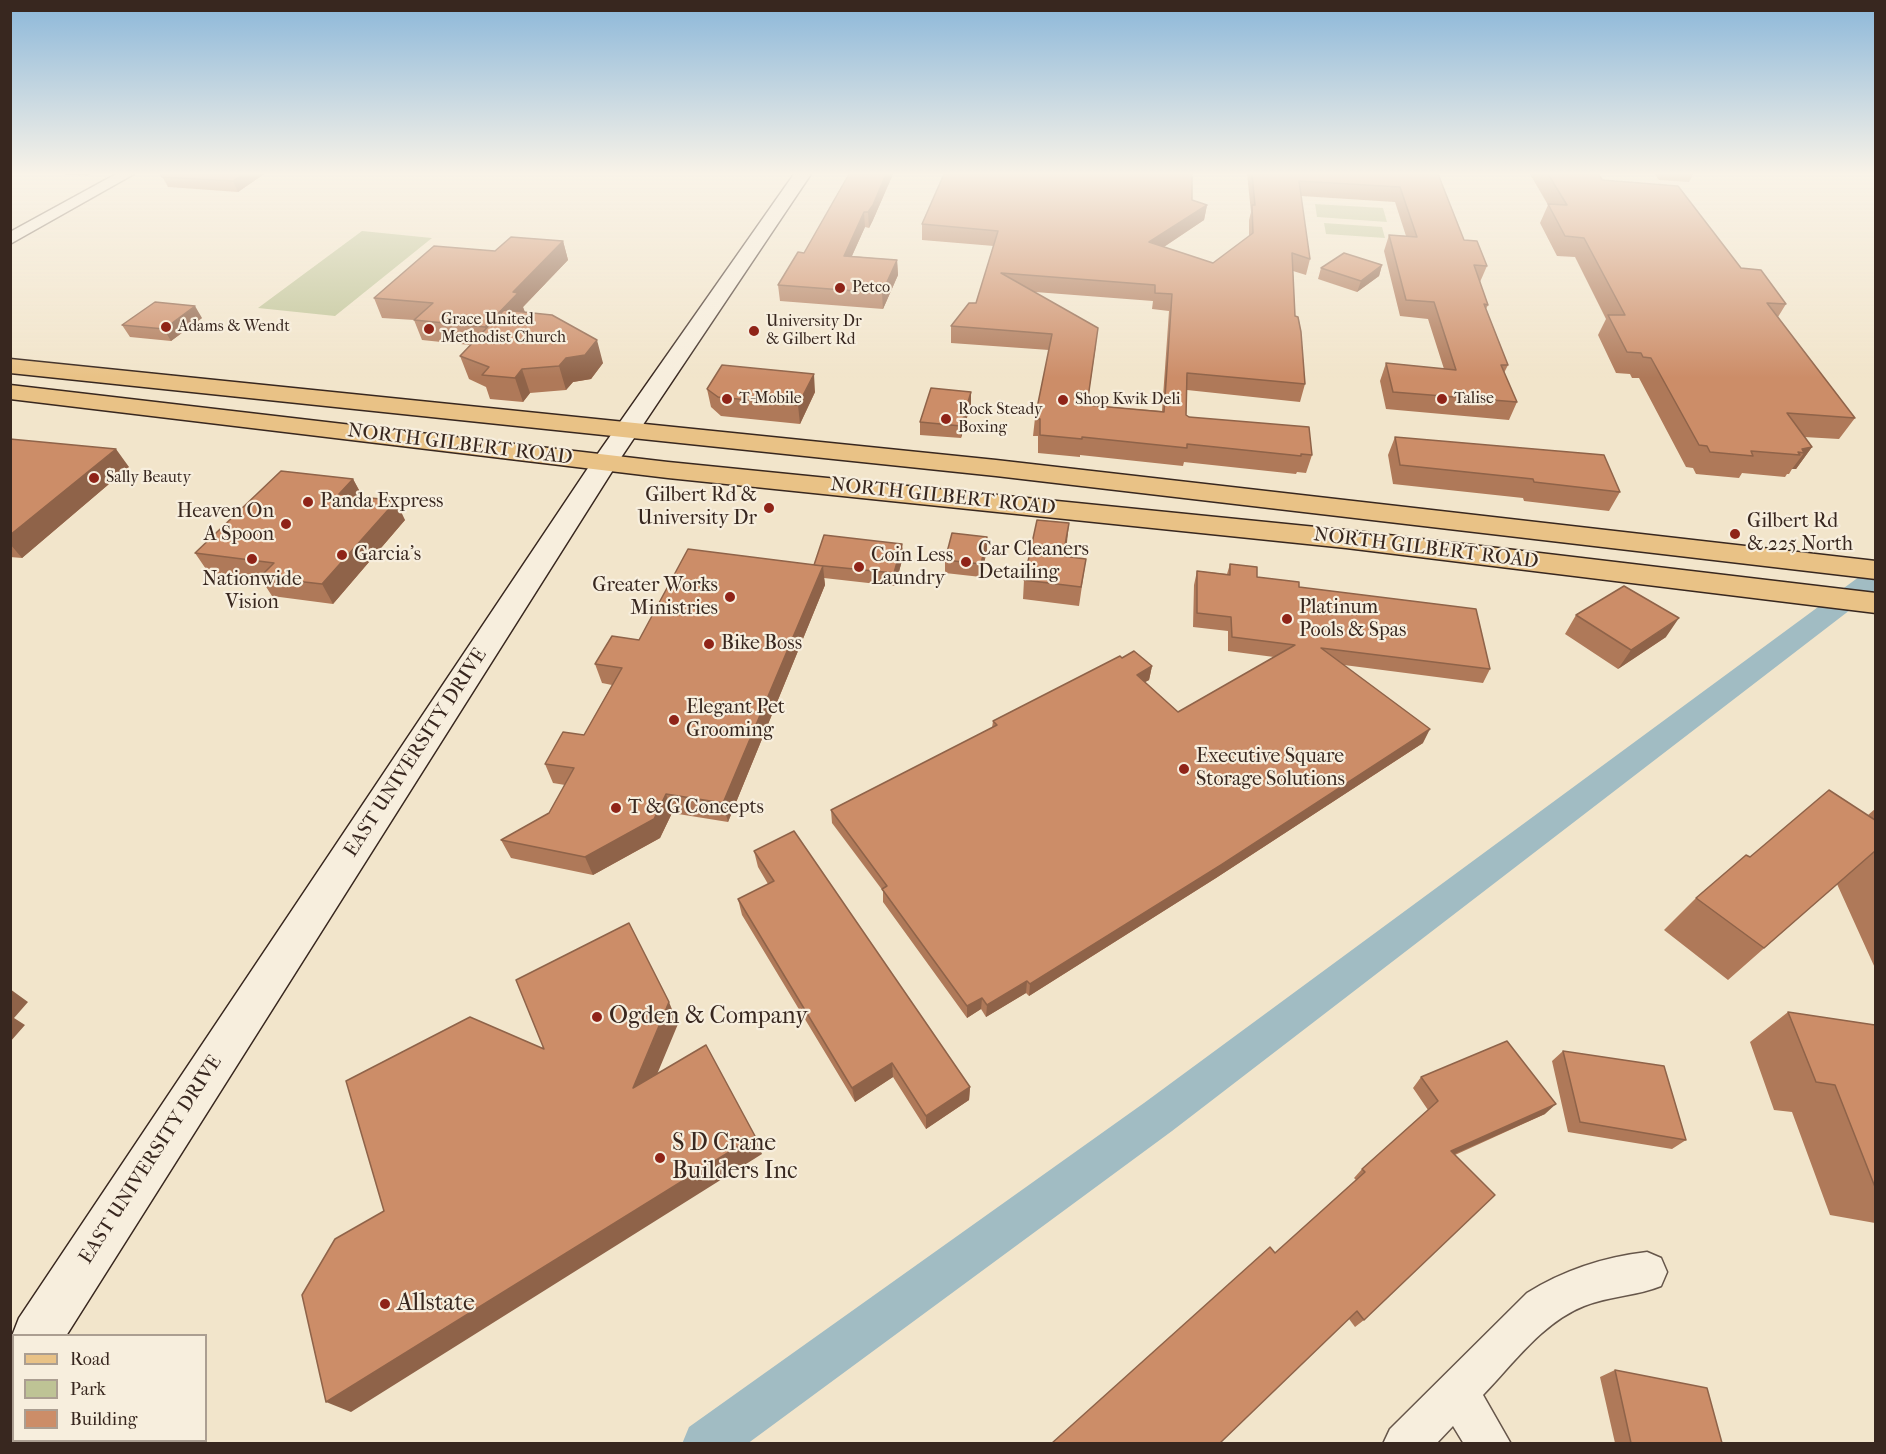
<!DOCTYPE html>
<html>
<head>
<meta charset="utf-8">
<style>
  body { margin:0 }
  #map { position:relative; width:1886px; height:1454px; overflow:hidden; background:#f2e5cb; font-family:"IM FELL French Canon",serif }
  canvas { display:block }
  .frame { position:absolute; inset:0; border:12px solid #38271f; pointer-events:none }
  .legend { position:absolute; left:12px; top:1334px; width:195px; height:108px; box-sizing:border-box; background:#f7eedd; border:2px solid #ab9e91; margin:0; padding:8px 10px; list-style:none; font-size:18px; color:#38271f }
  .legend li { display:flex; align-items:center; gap:12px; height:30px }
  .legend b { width:30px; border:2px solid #ab9e91 }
</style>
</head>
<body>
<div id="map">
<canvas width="1886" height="1454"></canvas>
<div class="frame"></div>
<ul class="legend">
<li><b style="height:8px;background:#e9c286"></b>Road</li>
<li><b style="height:16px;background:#bec395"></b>Park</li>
<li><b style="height:16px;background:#cc8d68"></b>Building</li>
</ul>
</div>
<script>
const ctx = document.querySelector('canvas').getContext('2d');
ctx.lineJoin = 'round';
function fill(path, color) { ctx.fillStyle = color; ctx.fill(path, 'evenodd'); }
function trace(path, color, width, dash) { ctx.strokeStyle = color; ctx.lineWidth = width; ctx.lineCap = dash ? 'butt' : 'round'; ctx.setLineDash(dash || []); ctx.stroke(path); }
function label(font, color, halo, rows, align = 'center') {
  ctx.font = font + ' "IM FELL French Canon",serif'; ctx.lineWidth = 4.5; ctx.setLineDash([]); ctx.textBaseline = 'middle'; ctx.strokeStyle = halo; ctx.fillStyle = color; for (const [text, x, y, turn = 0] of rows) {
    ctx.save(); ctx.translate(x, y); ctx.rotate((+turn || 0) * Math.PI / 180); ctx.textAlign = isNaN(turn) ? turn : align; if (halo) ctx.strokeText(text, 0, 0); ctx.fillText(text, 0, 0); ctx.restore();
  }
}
const green = new Path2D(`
  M 1315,204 L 1383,208 L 1387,222 L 1317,217 Z
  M 1324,223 L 1382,227 L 1385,238 L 1326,234 Z
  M 362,231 L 432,238 L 335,316 L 258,308 Z`);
const canal = new Path2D(`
  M 1876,569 L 1876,590 L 1172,1131 L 747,1444 L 682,1444 L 689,1427 L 1144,1103 L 1867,571 Z`);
const minor = new Path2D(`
  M 116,174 L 134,174 L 10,244 L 10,232 Z
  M 1647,1252 L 1661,1258 L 1667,1272 L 1661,1286 C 1637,1296 1609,1296 1584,1306 C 1543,1322 1513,1364 1483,1395 L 1511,1444 L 1464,1444 L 1453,1426 L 1436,1444 L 1383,1444 L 1390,1429 L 1527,1293 C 1564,1270 1604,1257 1647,1252 Z`);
const secondary = new Path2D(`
  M 794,174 L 811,174 L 618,462 L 66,1336 L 14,1336 L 14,1340 L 12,1336 L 19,1318 L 592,462 Z
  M 14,1345 L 14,1400 L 10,1402 L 10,1347 Z`);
const primary = new Path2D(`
  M 10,359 L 996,460 L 1876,561 L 1876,579 L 996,476 L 10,373 Z
  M 10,385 L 668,462 L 1346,530 L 1876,593 L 1876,613 L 1346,548 L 668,478 L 10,399 Z`);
const wall = new Path2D(`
  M 60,174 L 91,174 L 88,176 Z
  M 161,174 L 264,174 L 238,192 L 168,187 Z
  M 849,174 L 893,174 L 873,220 L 869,228 L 865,227 L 852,256 L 897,260 L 898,275 L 883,309 L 780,301 L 778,285 L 804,253 Z
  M 1247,174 L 1438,174 L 1464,240 L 1487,266 L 1480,282 L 1488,305 L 1486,309 L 1508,365 L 1504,373 L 1517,402 L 1509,420 L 1386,409 L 1380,381 L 1386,363 L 1444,369 L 1428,319 L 1400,316 L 1384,251 L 1389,235 L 1406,236 L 1395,202 L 1301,196 L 1310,259 L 1306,275 L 1293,271 L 1295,316 L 1305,384 L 1300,402 L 1187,390 L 1186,415 L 1189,417 L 1312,455 L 1306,473 L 1297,472 L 1296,474 L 1184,462 L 1183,466 L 1080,455 L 1080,457 L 1038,453 L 1038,436 L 1033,436 L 1035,418 L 1049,350 L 951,343 L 951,326 L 976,303 L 994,246 L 922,240 L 922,224 L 1192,200 L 1207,205 L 1204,220 L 1164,247 L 1213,263 L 1249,236 L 1249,220 L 1251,212 ZM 1035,292 L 1153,301 L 1152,309 L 1169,311 L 1162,411 L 1087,405 L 1096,345 Z
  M 1530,174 L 1599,174 L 1602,180 L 1741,268 L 1786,304 L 1778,317 L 1855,418 L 1839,439 L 1804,437 L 1812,447 L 1796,469 L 1792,469 L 1789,474 L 1787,474 L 1785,477 L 1742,473 L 1739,478 L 1696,474 L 1693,468 L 1686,467 L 1639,378 L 1632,378 L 1630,374 L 1616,373 L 1598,335 L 1606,319 L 1575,257 L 1557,256 L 1540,223 L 1548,205 Z
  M 1655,174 L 1693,174 L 1689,182 L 1659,180 Z
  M 563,241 L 568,260 L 523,307 L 524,312 L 603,363 L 591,379 L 573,382 L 566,390 L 530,393 L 523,402 L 490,399 L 486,387 L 469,379 L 460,356 L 470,345 L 422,340 L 414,320 L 382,318 L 374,298 L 495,251 Z
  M 1382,265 L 1379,276 L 1357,292 L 1318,279 L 1321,268 Z
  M 202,318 L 171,341 L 130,337 L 122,325 Z
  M 707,389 L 815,392 L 800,424 L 721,416 L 711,407 Z
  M 971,392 L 971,404 L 961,438 L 920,435 L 920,422 Z
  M 1395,437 L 1620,492 L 1609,511 L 1524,501 L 1523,498 L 1393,484 L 1388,455 Z
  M 10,439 L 129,467 L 22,558 L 10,557 Z
  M 353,479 L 362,497 L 405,520 L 333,604 L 272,596 L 261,579 L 208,572 L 195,553 Z
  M 987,537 L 987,550 L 981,577 L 945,573 L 945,560 Z
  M 1067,542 L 1065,557 L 1086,559 L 1079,606 L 1023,599 L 1024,580 Z
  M 902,544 L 903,557 L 895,586 L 824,578 L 825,585 L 728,822 L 672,813 L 660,838 L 593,875 L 511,858 L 501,840 L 549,813 L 565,785 L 553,783 L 545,764 L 584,735 L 612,685 L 602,683 L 595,664 L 639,640 L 814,564 Z
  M 1230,564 L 1257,577 L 1299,587 L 1490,669 L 1483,683 L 1344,665 L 1423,743 L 1216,878 L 1029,996 L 1026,993 L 986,1017 L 981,1009 L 967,1018 L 883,902 L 883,891 L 832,823 L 831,810 L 992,728 L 993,721 L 1122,658 L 1152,666 L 1149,680 L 1145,682 L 1178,712 L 1274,657 L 1228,651 L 1228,631 L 1193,627 L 1194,585 L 1197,571 L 1227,574 Z
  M 1576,615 L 1666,637 L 1618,669 L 1565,634 Z
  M 1875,809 L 1875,968 L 1837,884 L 1728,980 L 1664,930 L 1696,898 L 1750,857 L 1868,815 Z
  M 754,851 L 970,1087 L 969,1100 L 926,1129 L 893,1077 L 855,1102 L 742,915 L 738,899 L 768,884 L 758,867 Z
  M 1788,1012 L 1875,1025 L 1875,1223 L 1830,1215 L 1792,1112 L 1774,1110 L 1750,1042 Z
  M 1563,1051 L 1686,1140 L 1672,1149 L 1568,1132 L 1552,1061 Z
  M 1421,1077 L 1545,1114 L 1455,1155 L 1364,1320 L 1355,1327 L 1349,1319 L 1275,1253 L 1356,1180 L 1354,1178 L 1362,1169 L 1428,1110 L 1413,1088 Z
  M 1615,1370 L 1722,1443 L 1615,1443 L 1600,1377 Z`);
const shadedWall = new Path2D(`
  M 243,174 L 264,174 L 238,192 L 233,181 Z
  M 886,174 L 893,174 L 873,220 L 869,228 L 868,212 Z
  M 1207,205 L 1204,220 L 1147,258 L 1149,242 Z
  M 864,212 L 865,227 L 845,271 L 844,256 Z
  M 563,241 L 568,260 L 523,307 L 525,312 L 492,347 L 485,327 L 513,292 Z
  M 897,260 L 898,275 L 883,309 L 882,293 Z
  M 1382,265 L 1379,276 L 1357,292 L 1361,281 Z
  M 195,306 L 202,318 L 171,341 L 164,329 Z
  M 597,340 L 603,363 L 591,379 L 573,382 L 566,390 L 559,366 L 566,358 Z
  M 522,369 L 530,393 L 523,402 L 515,378 Z
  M 814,374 L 815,392 L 800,424 L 798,405 Z
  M 971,392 L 971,404 L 961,438 L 961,426 Z
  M 1812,447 L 1796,469 L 1792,469 L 1804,453 L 1802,449 Z
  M 116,449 L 129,467 L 22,558 L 10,544 L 10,535 Z
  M 353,479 L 363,497 L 339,494 Z
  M 396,501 L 405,520 L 333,604 L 322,584 Z
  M 1069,523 L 1067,542 L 1061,576 L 1063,556 Z
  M 987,537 L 987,550 L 981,577 L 981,564 Z
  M 902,544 L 903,557 L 895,586 L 894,573 Z
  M 823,566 L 825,585 L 728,822 L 723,803 Z
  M 1679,618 L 1666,637 L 1618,669 L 1631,650 Z
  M 1152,666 L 1149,680 L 1134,688 L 1137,675 Z
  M 1430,729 L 1423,743 L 1216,878 L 1029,996 L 1030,984 Z
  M 666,794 L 672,813 L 660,838 L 593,875 L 585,857 Z
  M 1027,981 L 1026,993 L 986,1017 L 987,1005 Z
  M 10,989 L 28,1002 L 14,1018 L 25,1025 L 10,1042 Z
  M 982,998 L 981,1009 L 967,1018 L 967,1006 Z
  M 669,1002 L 678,1024 L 643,1108 L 633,1088 Z
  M 892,1063 L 893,1077 L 855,1102 L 852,1088 Z
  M 970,1087 L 969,1100 L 926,1129 L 926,1116 Z
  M 1556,1104 L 1545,1114 L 1441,1160 L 1451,1151 Z
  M 755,1136 L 762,1154 L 351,1412 L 326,1402 Z`);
const building = new Path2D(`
  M 161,174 L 243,174 L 233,181 L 162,177 Z
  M 849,174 L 886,174 L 873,205 L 868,212 L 864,212 L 844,256 L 897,260 L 882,293 L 778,285 L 798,252 L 804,253 Z
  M 944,174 L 1192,174 L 1192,200 L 1207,205 L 1149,242 L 1213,263 L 1253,233 L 1252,205 L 1255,205 L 1252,174 L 1438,174 L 1464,240 L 1477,241 L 1487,266 L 1474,265 L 1488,305 L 1484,304 L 1508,365 L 1501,365 L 1517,402 L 1393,392 L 1386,363 L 1456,370 L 1434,302 L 1406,300 L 1389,235 L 1417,237 L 1400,187 L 1299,181 L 1310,259 L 1292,253 L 1295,316 L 1298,317 L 1301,332 L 1305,384 L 1187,373 L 1186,415 L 1189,417 L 1309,427 L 1312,455 L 1301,454 L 1301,456 L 1187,444 L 1187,448 L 1082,437 L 1082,439 L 1040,435 L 1040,419 L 1035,418 L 1052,334 L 951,326 L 969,303 L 976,303 L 998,231 L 922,224 ZM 1001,273 L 1155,285 L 1155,293 L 1172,294 L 1164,412 L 1087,405 L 1098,328 Z
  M 1548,174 L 1599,174 L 1602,180 L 1678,186 L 1741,268 L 1761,270 L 1786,304 L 1767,303 L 1855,418 L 1787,413 L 1812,447 L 1802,449 L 1804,453 L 1798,452 L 1800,455 L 1751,451 L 1753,456 L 1710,452 L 1707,446 L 1699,445 L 1651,358 L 1643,357 L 1641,353 L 1627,352 L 1608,315 L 1625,315 L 1584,238 L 1565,236 L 1548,204 L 1567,205 Z
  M 511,237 L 563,241 L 513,292 L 518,293 L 485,327 L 414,320 L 433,303 L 374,298 L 434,246 L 495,251 Z
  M 1344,253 L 1382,265 L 1361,281 L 1321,268 Z
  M 155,302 L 195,306 L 164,329 L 122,325 Z
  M 504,310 L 552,315 L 597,340 L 585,355 L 566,358 L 559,366 L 522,369 L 515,378 L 482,375 L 489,367 L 460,356 Z
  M 722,365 L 814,374 L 798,405 L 718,397 L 707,389 Z
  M 931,388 L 971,392 L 961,426 L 920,422 Z
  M 1395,437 L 1604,455 L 1620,492 L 1534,482 L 1533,479 L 1400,465 Z
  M 10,439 L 116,449 L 10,535 Z
  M 281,471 L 353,479 L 339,494 L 396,501 L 322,584 L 260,577 L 274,563 L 195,553 Z
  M 1037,520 L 1069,523 L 1063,556 L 1086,559 L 1081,587 L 1024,580 Z
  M 952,533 L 987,537 L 981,564 L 945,560 Z
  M 824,535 L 902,544 L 894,573 L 814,565 Z
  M 688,549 L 823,566 L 723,803 L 666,794 L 654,819 L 585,857 L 501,840 L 549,813 L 574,768 L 545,764 L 563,732 L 584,735 L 622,668 L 595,664 L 612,636 L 639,640 Z
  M 1230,564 L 1257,567 L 1257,577 L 1299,582 L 1299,587 L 1476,609 L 1490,669 L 1321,648 L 1430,729 L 1221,865 L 1030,984 L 1027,981 L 987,1005 L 982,998 L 967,1006 L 882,889 L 887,886 L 831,810 L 997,725 L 993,721 L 1120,656 L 1122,658 L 1134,651 L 1152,666 L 1137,675 L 1178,712 L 1295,645 L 1232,637 L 1231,617 L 1197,613 L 1197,571 L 1230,575 Z
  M 1624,586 L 1679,618 L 1631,650 L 1576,615 Z
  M 1829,790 L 1875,820 L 1875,851 L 1764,948 L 1696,898 L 1746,855 L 1750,857 Z
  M 794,831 L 970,1087 L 926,1116 L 892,1063 L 852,1088 L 738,899 L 774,881 L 754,851 Z
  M 629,923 L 669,1002 L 633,1088 L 706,1045 L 755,1136 L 326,1402 L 302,1295 L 335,1239 L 384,1211 L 346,1081 L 470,1017 L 544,1049 L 516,980 Z
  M 1788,1012 L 1875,1025 L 1875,1187 L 1835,1085 L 1816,1082 Z
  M 1507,1041 L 1556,1104 L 1451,1151 L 1495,1195 L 1364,1320 L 1357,1311 L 1220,1443 L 1052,1443 L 1270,1247 L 1275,1253 L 1365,1172 L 1362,1169 L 1438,1101 L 1421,1077 Z
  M 1563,1051 L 1664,1066 L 1686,1140 L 1580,1122 Z
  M 1615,1370 L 1707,1388 L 1722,1443 L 1631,1443 Z`);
const markers = [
  [840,288,6,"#8f2418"],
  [166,327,6,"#8f2418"],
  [429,329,6,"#8f2418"],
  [754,331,6,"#8f2418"],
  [727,399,6,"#8f2418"],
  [1442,399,6,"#8f2418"],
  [1063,400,6,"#8f2418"],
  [946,419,6,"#8f2418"],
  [94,478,6,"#8f2418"],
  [308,502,6,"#8f2418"],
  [769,508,6,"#8f2418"],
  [286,524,6,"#8f2418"],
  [1735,534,6,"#8f2418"],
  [342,555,6,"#8f2418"],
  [252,559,6,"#8f2418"],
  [966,562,6,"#8f2418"],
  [859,567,6,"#8f2418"],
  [730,597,6,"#8f2418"],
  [1287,619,6,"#8f2418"],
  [709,644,6,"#8f2418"],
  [674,720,6,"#8f2418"],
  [1184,769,6,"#8f2418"],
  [616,808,6,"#8f2418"],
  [597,1017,6,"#8f2418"],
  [660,1158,6,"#8f2418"],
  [385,1304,6,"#8f2418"]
];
const farPoinames = [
  ["Petco",852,288],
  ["Grace United",441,320],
  ["Methodist Church",441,338],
  ["University Dr",766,322],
  ["& Gilbert Rd",766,340],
  ["Adams & Wendt",178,327],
  ["T-Mobile",739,399],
  ["Talise",1454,399],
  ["Shop Kwik Deli",1075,400],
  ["Rock Steady",958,410],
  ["Boxing",958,428],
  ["Sally Beauty",106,478]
];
const streetNames = [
  ["NORTH GILBERT ROAD",460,445,7],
  ["NORTH GILBERT ROAD",943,497,6],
  ["NORTH GILBERT ROAD",1426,549,7],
  ["EAST UNIVERSITY DRIVE",416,753,-57],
  ["EAST UNIVERSITY DRIVE",151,1160,-57]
];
const poiNames = [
  ["Gilbert Rd &",757,496,"right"],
  ["University Dr",757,519,"right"],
  ["Panda Express",320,502],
  ["Heaven On",274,512,"right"],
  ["A Spoon",274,535,"right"],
  ["Gilbert Rd",1747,522],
  ["& 225 North",1747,545],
  ["Car Cleaners",978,550],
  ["Detailing",978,573],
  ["Garcia's",354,555],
  ["Coin Less",871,556],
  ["Laundry",871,579],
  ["Nationwide",252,580,"center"],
  ["Vision",252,603,"center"],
  ["Greater Works",718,586,"right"],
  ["Ministries",718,609,"right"],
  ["Platinum",1299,608],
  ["Pools & Spas",1299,631],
  ["Bike Boss",721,644],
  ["Elegant Pet",686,708],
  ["Grooming",686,731],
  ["Executive Square",1196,757],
  ["Storage Solutions",1196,780],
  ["T & G Concepts",628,808]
];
const nearPoinames = [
  ["Ogden & Company",609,1017],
  ["S D Crane",672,1144],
  ["Builders Inc",672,1172],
  ["Allstate",397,1304]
];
fill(green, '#bec395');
fill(canal, '#a1bcc3');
trace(minor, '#66564a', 3);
trace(secondary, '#38271f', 3);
trace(primary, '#38271f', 3);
fill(minor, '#f7eedd');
fill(secondary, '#f7eedd');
fill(primary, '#e9c286');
fill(wall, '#af7959');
fill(shadedWall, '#8f6349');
fill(building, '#cc8d68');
trace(building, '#8f6349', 1.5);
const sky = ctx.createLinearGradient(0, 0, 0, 378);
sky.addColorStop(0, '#8bb7d9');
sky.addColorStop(0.46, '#f9f3e8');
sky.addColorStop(1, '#f9f3e800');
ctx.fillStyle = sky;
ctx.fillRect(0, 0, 1886, 378);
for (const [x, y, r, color] of markers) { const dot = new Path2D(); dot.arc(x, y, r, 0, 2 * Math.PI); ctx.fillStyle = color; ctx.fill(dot); trace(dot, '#f7eedd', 2); }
label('16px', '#38271f', '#f7eedd', farPoinames, 'left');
label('20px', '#38271f', '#f7eedd', streetNames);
label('20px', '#38271f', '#f7eedd', poiNames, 'left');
label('24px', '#38271f', '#f7eedd', nearPoinames, 'left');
</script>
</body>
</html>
